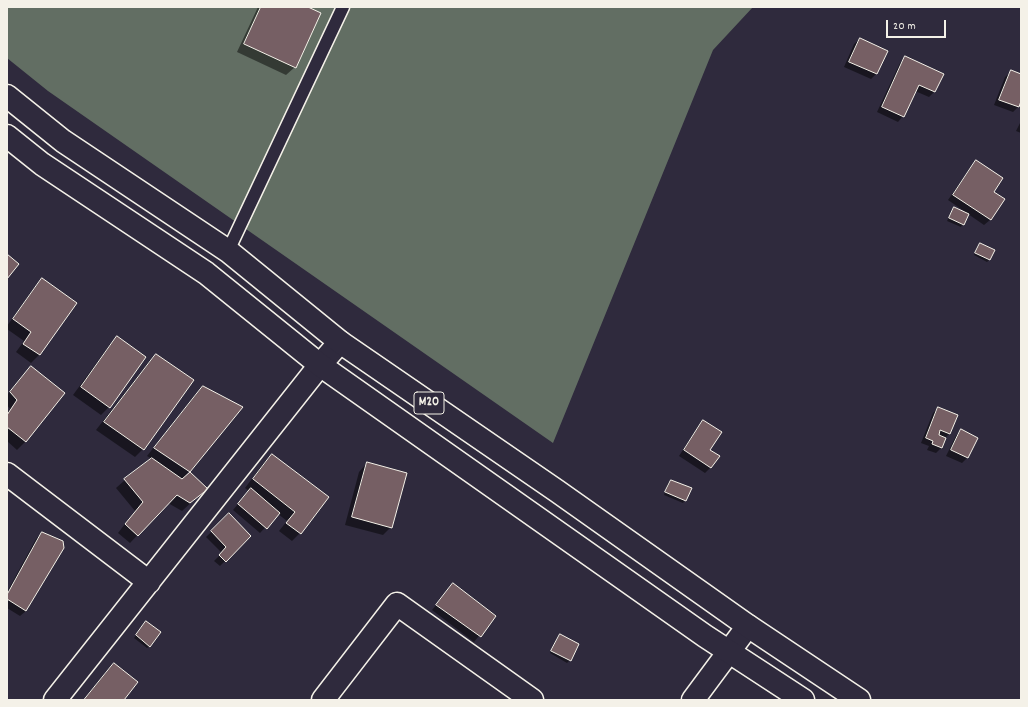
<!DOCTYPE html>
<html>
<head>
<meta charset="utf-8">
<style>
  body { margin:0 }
  #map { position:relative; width:1028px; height:707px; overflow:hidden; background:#2f2a3d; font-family:Dekko,sans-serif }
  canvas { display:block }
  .frame { position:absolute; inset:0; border:8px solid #f4f1e8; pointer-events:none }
  .scale { position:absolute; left:886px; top:20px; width:60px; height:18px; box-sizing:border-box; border:2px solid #f4f1e8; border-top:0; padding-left:5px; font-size:12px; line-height:14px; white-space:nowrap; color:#f4f1e8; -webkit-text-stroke:3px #2f2a3d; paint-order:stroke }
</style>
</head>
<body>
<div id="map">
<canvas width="1028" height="707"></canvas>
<div class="frame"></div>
<div class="scale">20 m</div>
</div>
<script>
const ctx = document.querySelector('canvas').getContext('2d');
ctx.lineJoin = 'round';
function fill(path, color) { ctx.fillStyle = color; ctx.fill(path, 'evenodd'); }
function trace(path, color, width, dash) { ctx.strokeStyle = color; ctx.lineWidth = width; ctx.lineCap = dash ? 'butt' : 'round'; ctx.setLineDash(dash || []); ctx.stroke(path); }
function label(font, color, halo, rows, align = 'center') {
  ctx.font = font + ' Dekko,sans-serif'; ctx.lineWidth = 3; ctx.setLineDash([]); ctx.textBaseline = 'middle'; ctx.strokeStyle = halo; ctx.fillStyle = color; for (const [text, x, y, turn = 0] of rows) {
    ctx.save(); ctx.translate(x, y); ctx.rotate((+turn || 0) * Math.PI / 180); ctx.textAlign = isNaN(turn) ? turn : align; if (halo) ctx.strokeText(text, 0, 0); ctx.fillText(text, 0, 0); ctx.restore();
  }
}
const green = new Path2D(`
  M 7,7 L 753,7 L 713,50 L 553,443 L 48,91 L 7,58 Z`);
const shadow = new Path2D(`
  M 258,7 L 305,7 L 295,67 L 286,75 L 237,52 Z
  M 860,39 L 887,51 L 876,74 L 871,79 L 844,67 L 854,44 Z
  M 906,57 L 934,92 L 929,97 L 915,91 L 903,116 L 898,122 L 877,112 L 900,63 Z
  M 1011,72 L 1021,75 L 1021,100 L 1018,107 L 1013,112 L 994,105 L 1005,77 Z
  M 1021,121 L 1021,133 L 1016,131 Z
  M 976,161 L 992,192 L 1004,199 L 990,220 L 984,225 L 968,214 L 961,227 L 947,221 L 954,208 L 963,212 L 964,211 L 948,200 L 971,167 Z
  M 980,244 L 990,259 L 987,262 L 974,255 Z
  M 42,280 L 39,355 L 31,363 L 16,352 L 24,341 L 7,329 L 7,326 L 34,288 Z
  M 118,337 L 145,357 L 109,407 L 101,415 L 73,395 L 109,346 Z
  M 156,355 L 192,380 L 143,449 L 135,457 L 96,430 L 148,363 Z
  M 31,367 L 63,393 L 25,442 L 17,450 L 7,441 L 7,413 L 10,409 L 7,405 L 7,395 Z
  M 204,387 L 189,471 L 186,475 L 206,489 L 182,511 L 168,503 L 130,543 L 118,533 L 135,511 L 116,488 L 125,480 L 152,459 L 147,456 L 195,395 Z
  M 938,408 L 957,415 L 949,434 L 945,438 L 941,448 L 936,453 L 927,450 L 929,446 L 921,443 L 933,413 Z
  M 703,421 L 709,450 L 711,467 L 705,473 L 679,456 L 698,427 Z
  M 961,430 L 977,438 L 967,458 L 962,463 L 946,456 L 956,436 Z
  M 272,455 L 327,497 L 300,533 L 292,541 L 279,531 L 287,521 L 278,514 L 260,533 L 233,510 L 249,491 L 245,488 L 264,463 Z
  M 367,463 L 391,527 L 383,535 L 345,525 L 359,472 Z
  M 671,481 L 685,500 L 683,503 L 664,495 L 668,483 Z
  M 229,515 L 250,536 L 220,566 L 214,561 L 222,553 L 206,537 Z
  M 42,533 L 26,611 L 20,616 L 7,608 L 7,592 L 36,539 Z
  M 453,585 L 495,616 L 474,642 L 432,610 Z
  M 144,625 L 150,646 L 147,648 L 134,638 Z
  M 560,635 L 570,660 L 567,663 L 550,653 Z
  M 114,664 L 123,700 L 84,700 L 108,669 Z`);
const building = new Path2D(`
  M 261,7 L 308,7 L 321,13 L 296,68 L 244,44 Z
  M 860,38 L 888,51 L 877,74 L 849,62 Z
  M 905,56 L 944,74 L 935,92 L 919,85 L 904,117 L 882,107 Z
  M 1011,70 L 1021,74 L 1021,101 L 1019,107 L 999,100 Z
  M 976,160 L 1003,178 L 994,192 L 1005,199 L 991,220 L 953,195 Z
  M 954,207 L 969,214 L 964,225 L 949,218 Z
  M 980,243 L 995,250 L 990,260 L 975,253 Z
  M 7,254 L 19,264 L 7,279 Z
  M 42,278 L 77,303 L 40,355 L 23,344 L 31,332 L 13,319 Z
  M 117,336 L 146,357 L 110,408 L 81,387 Z
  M 156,354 L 194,380 L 144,450 L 104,422 Z
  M 31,366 L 65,393 L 26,442 L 7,427 L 7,415 L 17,400 L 10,392 Z
  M 203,386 L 243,407 L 190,472 L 154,448 Z
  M 938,407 L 958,415 L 950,434 L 940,430 L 939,435 L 946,438 L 942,448 L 932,444 L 933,441 L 926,438 Z
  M 703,420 L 722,432 L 710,450 L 720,456 L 711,468 L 684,450 Z
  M 961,429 L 978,438 L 968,458 L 951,450 Z
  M 272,454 L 329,497 L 301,534 L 286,523 L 295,512 L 253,479 Z
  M 152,458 L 182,479 L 190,472 L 208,489 L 190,503 L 177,495 L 138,536 L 125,524 L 143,502 L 124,479 Z
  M 367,462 L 407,473 L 392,528 L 352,517 Z
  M 671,480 L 692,488 L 686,501 L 665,492 Z
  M 251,488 L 280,513 L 267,529 L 238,504 Z
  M 229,513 L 251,536 L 226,562 L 219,555 L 226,547 L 211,531 Z
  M 42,532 L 63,541 L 64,548 L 26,611 L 7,599 L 7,595 Z
  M 453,583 L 496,616 L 481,637 L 436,605 Z
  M 146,621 L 161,632 L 150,647 L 136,635 Z
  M 560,634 L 579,644 L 571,661 L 551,651 Z
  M 114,663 L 138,682 L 124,700 L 84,700 Z`);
const lane = new Path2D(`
  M 228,251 L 343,7`);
const street = new Path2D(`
  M 7,474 L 149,582
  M 55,700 L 320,365 L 340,342
  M 323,700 L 397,604 L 532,700
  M 693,700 L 748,626`);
const primary = new Path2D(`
  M 7,96 L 63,141 L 228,251 L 340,342 L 557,491 L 748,626 L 859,700
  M 7,136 L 42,164 L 206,273 L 320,365 L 705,636 L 803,700`);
const shields = [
  [429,403,30]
];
const shieldNames = [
  ["M20",429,403]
];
fill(green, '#626e63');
fill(shadow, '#0007');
fill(building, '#765f64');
trace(building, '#f4f1e8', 1);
trace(lane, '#f4f1e8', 15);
trace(street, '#f4f1e8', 25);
trace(primary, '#f4f1e8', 25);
trace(lane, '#2f2a3d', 12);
trace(street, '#2f2a3d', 22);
trace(primary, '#2f2a3d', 22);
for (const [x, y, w] of shields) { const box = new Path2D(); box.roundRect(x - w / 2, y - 11, w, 22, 3); ctx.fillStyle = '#2f2a3d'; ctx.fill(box); trace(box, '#f4f1e8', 1); }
label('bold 13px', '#f4f1e8', null, shieldNames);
</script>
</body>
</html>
